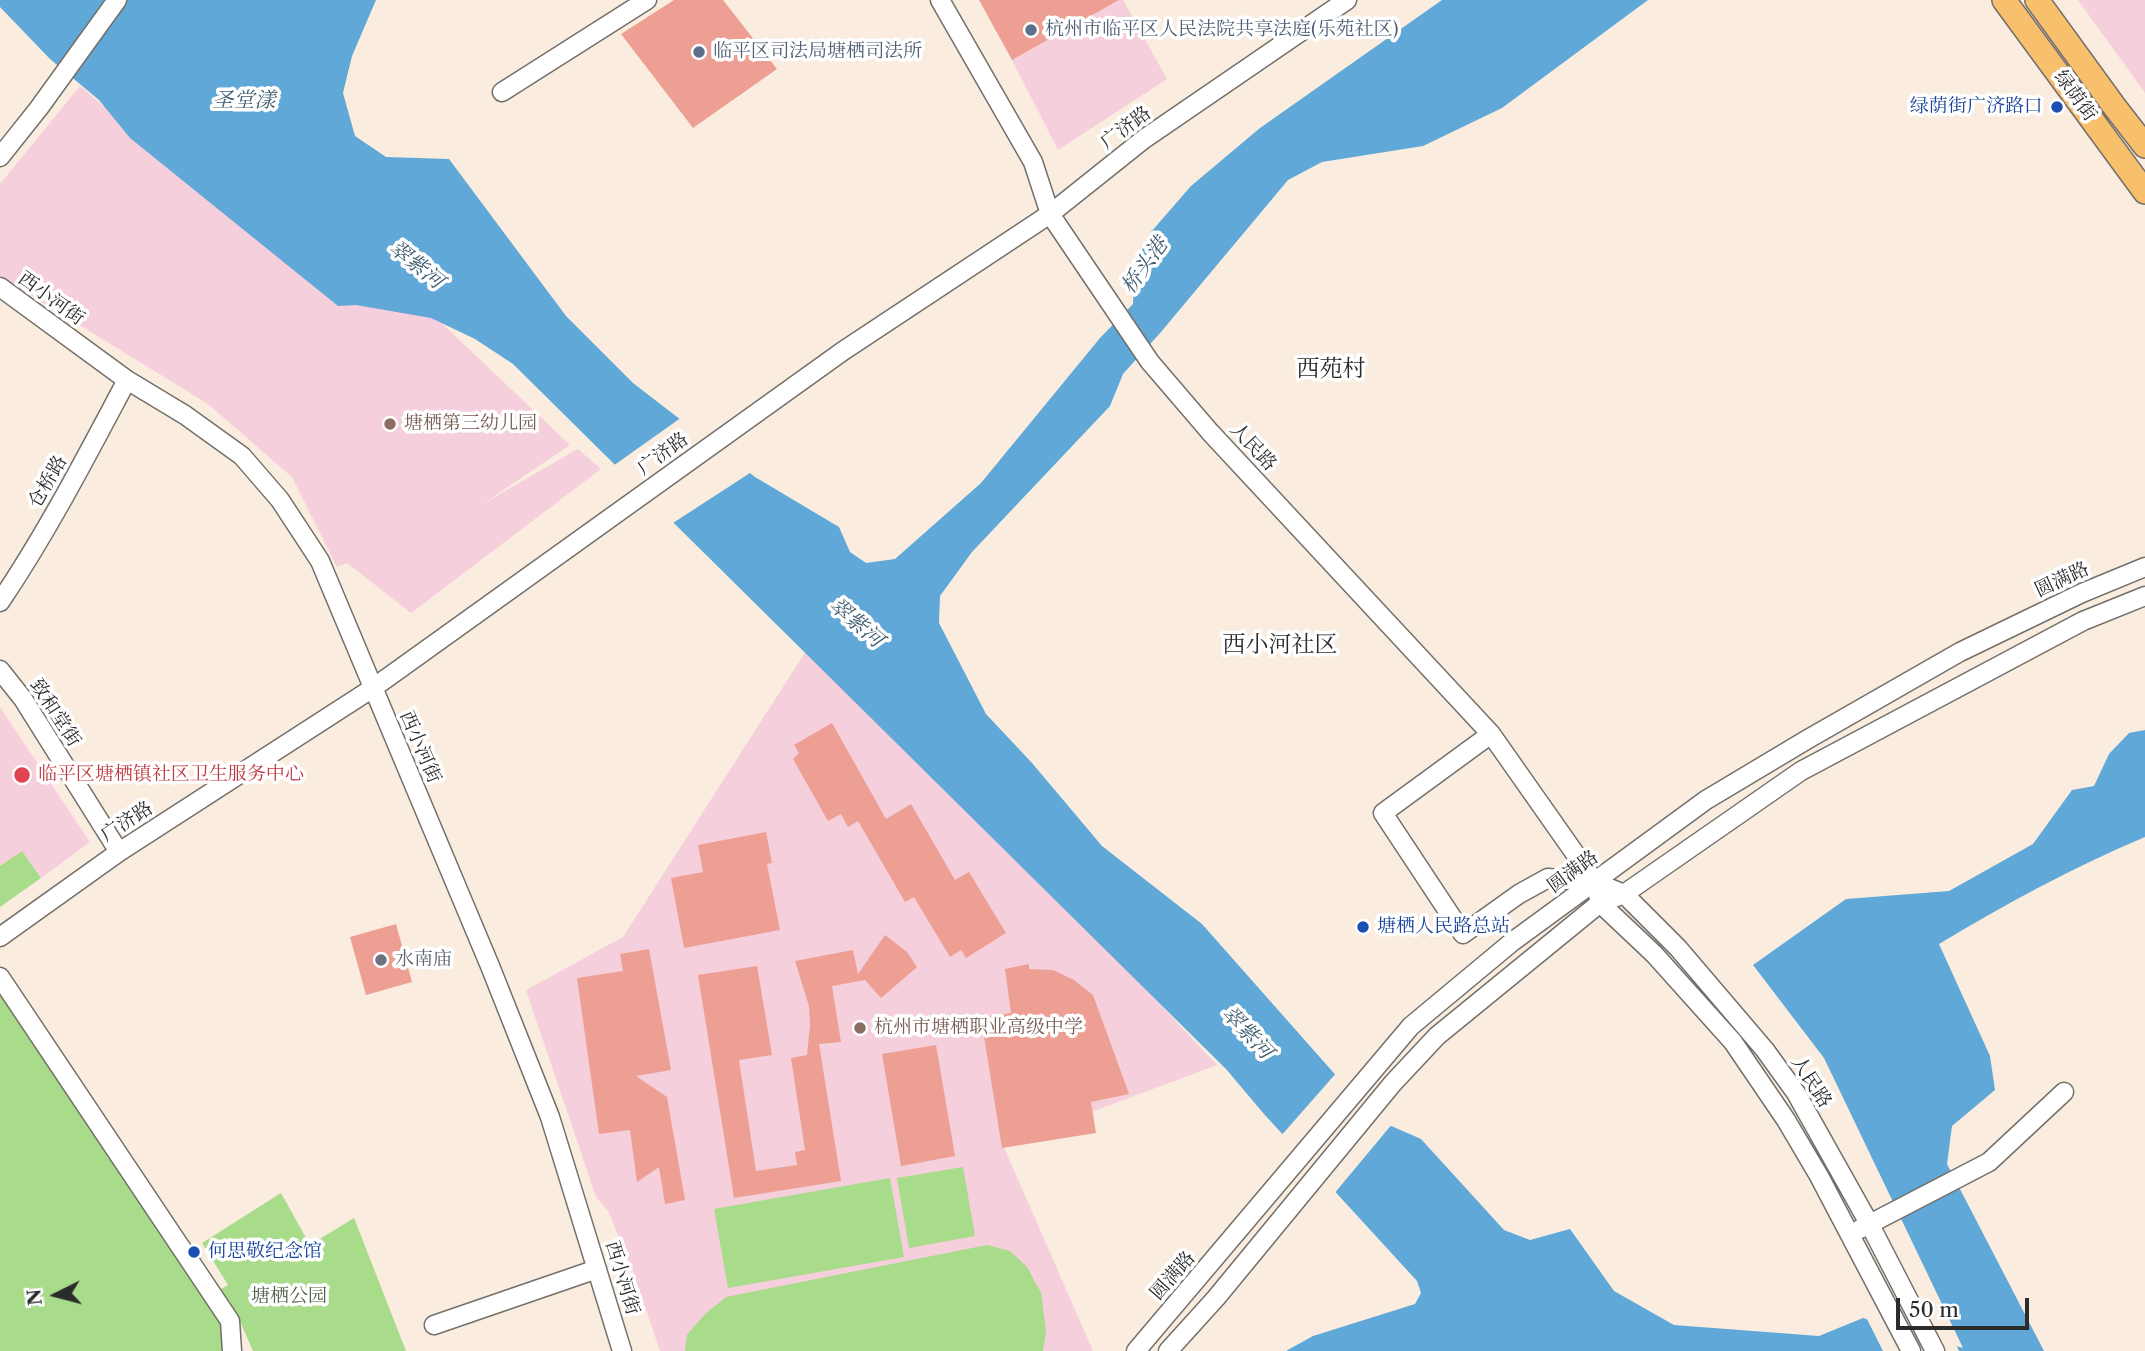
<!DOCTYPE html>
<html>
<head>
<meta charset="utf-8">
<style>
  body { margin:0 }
  #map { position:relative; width:2145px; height:1351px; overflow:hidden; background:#faeddf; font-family:"Libre Caslon Text",serif }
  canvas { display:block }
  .north { position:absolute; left:21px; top:1260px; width:70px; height:70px; -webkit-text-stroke:5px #fff; paint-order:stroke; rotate:264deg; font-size:19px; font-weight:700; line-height:28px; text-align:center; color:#2b2b2b }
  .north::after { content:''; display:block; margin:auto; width:24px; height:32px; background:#2b2b2b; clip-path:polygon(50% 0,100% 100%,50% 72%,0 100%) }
  .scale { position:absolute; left:1896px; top:1298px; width:133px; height:32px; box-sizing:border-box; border:4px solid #2b2b2b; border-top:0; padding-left:9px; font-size:21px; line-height:24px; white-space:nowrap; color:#2b2b2b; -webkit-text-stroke:5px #fff; paint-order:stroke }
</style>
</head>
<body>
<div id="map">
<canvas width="2145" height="1351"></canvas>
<div class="north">N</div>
<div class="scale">50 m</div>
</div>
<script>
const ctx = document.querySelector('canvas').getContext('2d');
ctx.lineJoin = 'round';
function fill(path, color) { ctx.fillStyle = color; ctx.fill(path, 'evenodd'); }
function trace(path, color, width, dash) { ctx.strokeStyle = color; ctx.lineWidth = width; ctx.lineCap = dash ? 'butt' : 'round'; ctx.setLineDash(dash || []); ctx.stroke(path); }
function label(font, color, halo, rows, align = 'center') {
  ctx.font = font + ' "Libre Caslon Text","Noto Serif SC",serif'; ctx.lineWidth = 7; ctx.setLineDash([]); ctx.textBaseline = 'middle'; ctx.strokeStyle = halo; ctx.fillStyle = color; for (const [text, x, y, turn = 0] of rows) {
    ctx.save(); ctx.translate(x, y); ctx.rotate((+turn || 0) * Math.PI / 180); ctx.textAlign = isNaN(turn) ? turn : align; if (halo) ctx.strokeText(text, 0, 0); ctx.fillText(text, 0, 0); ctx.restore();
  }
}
const built = new Path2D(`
  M 1119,0 L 1123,0 L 1167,79 L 1058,150 L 1012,60 Z
  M 2078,0 L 2145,0 L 2145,93 Z
  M 80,86 L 329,299 L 345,299 L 431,313 L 570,445 L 481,505 L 578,449 L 601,469 L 411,613 L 347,563 L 337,567 L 292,477 L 208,404 L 0,276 L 0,184 Z
  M 806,651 L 1087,926 L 1217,1065 L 1003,1145 L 1093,1351 L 660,1351 L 632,1268 L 608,1211 L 596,1197 L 526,990 L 623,937 Z
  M 0,707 L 90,842 L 41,878 L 22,851 L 0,866 Z`);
const green = new Path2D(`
  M 22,851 L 41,878 L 0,907 L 0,866 Z
  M 0,977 L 218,1319 L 233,1351 L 0,1351 Z
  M 963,1167 L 975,1236 L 909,1248 L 897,1178 Z
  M 890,1178 L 904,1257 L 728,1288 L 714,1209 Z
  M 281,1193 L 310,1245 L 354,1218 L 406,1351 L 253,1351 L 239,1319 L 218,1291 L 228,1285 L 202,1243 Z
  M 987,1245 L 1010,1251 L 1027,1267 L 1041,1293 L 1046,1331 L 1043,1351 L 685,1351 L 687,1335 L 705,1314 L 726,1297 Z`);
const water = new Path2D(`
  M 0,0 L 376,0 L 352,56 L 343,93 L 355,136 L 386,157 L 449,159 L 566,316 L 633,383 L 755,477 L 839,527 L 850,552 L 866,563 L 895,559 L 981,483 L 1100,338 L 1133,304 L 1135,264 L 1151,232 L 1191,186 L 1260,128 L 1442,0 L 1648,0 L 1502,108 L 1423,146 L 1322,162 L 1288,180 L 1161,332 L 1123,374 L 1110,406 L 972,552 L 940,596 L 939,623 L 986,714 L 1032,763 L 1102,846 L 1202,924 L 1363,1106 L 1389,1125 L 1421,1139 L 1504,1230 L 1530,1240 L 1570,1229 L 1614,1291 L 1674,1325 L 1819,1336 L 1863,1318 L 1963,1348 L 1824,1058 L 1753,965 L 1846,899 L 1949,891 L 2033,844 L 2072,790 L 2094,786 L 2109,754 L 2129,733 L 2145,730 L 2145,837 C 2074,867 2005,904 1939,944 L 1990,1056 L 1995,1090 L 1952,1126 L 1947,1164 L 2044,1351 L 1286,1351 L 1313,1336 L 1415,1304 L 1421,1293 L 1417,1281 L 1264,1114 L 1226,1069 L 513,364 L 475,339 L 431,318 L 356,305 L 338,306 L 130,138 L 99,100 L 50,59 L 0,7 Z`);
const pier = new Path2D(`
  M 682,417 L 732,455 L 750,473 L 673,523 L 613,466 Z
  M 1338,1071 L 1365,1104 L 1393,1123 L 1333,1195 L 1280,1137 Z
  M 1865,1315 L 1955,1342 L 1959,1351 L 1883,1351 Z`);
const building = new Path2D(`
  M 674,0 L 723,0 L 777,69 L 693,128 L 621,34 Z
  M 979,0 L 1119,0 L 1012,60 Z
  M 832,723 L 886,819 L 911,804 L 955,880 L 969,872 L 1006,933 L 966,958 L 961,950 L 950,957 L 914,897 L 905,902 L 858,821 L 848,827 L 841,814 L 828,821 L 793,759 L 799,753 L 794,745 Z
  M 766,832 L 772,863 L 767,864 L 780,930 L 684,948 L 671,878 L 703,872 L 698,845 Z
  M 396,924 L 412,982 L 366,995 L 350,937 Z
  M 885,935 L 907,952 L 917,967 L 881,998 L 865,980 L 832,986 L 841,1042 L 819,1044 L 841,1181 L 734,1198 L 698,975 L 757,966 L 772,1055 L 739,1060 L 756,1171 L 797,1165 L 795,1152 L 805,1150 L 791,1058 L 807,1055 L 810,1025 L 809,1006 L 795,961 L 853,950 L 858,974 Z
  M 649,949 L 671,1070 L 636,1076 L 667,1097 L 685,1200 L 665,1204 L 659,1167 L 637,1182 L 630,1130 L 599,1134 L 577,978 L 623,971 L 620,954 Z
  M 1029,964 L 1029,969 L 1053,970 L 1074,980 L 1093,995 L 1129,1094 L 1091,1102 L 1096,1133 L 1002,1148 L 981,1018 L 1011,1013 L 1005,969 Z
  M 936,1045 L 955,1156 L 901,1166 L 882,1054 Z`);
const minor = new Path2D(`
  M 940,0 L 1033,162 L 1050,214 L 1150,362 L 1210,432 L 1491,734 L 1595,882 L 1600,903 L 1654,954 L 1733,1042 L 1786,1120 L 1819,1176 L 1911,1351
  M 502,92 L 647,0
  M 0,157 L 39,108 L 117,0
  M 0,287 L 127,380 L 185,415 L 242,456 L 280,500 L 320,561 L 490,966 L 550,1117 L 622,1351
  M 0,602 C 48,531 87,455 127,380
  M 0,670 L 23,699 L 119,852
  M 1491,734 L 1383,813 L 1463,934 L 1519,894 L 1548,878 L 1595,882 L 1624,894 L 1678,948 L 1765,1050 L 1796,1093 L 1870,1225 L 1935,1351
  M 0,937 L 119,852 L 373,688 L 843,351 L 1050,214 L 1144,139 L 1347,0
  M 0,977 L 230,1321 L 232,1351
  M 1860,1229 L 1989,1162 L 2064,1092
  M 434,1325 L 597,1269
  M 1136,1351 L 1411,1026 L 1512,942 L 1706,800 L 1808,739 L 1960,652 L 2082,593 L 2145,567
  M 1168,1351 L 1216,1298 L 1393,1083 L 1437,1036 L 1600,903 L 1624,894 L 1801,771 L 2083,621 L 2145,596`);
const major = new Path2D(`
  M 2004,0 L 2145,192
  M 2037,0 L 2114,106 L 2145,146`);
const markers = [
  [1031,30,7,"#5c6f8a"],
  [699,52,7,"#5c6f8a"],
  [2057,107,7,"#1a4fb4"],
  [390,424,7,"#8d6e63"],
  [22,775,9,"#e0444e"],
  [1363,927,7,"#1a4fb4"],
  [381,960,7,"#6b7280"],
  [860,1028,7,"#8d6e63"],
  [194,1252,7,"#1a4fb4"]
];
const serviceNames = [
  ["杭州市临平区人民法院共享法庭(乐苑社区)",1045,30],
  ["临平区司法局塘栖司法所",713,52]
];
const streetNames = [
  ["绿荫街",2075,96,54],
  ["广济路",1126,128,-37],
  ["西小河街",51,299,36],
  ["人民路",1253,447,47],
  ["广济路",663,454,-36],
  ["仓桥路",48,482,-60],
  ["圆满路",2062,580,-25],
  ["致和堂街",55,713,57],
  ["西小河街",420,747,67],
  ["广济路",127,822,-33],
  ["圆满路",1573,872,-36],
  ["人民路",1811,1082,57],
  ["圆满路",1173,1276,-49],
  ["西小河街",622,1278,73]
];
const transitNames = [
  ["绿荫街广济路口",2043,107,"right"],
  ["塘栖人民路总站",1377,927],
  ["何思敬纪念馆",208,1252]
];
const educationNames = [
  ["塘栖第三幼儿园",404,424],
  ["杭州市塘栖职业高级中学",874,1028]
];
const healthNames = [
  ["临平区塘栖镇社区卫生服务中心",38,775]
];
const worshipNames = [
  ["水南庙",395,960]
];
const parkNames = [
  ["塘栖公园",289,1297]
];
const waterNames = [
  ["圣堂漾",244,101],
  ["翠紫河",416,265,39],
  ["桥头港",1145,266,-54],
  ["翠紫河",856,623,41],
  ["翠紫河",1247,1033,47]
];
const quarterNames = [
  ["西苑村",1331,369],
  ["西小河社区",1280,645]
];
fill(built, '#f5cfdb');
fill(green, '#a8db8a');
fill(water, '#5fa8d7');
fill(pier, '#faeddf');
fill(building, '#ec9f92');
trace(minor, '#736f6a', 21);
trace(major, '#736f6a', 26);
trace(minor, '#fff', 18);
trace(major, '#f8bf6c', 23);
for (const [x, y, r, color] of markers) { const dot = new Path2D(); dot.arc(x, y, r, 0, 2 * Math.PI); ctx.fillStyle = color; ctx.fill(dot); trace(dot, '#fff', 2.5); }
label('19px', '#4e5e75', '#fff', serviceNames, 'left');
label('19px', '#2b2b2b', '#fff', streetNames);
label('19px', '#164399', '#fff', transitNames, 'left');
label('19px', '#785e54', '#fff', educationNames, 'left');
label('19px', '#be3a42', '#fff', healthNames, 'left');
label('19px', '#5b616d', '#fff', worshipNames, 'left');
label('19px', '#506048', '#fff', parkNames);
label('italic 21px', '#405d70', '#fff', waterNames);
label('23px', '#2b2b2b', '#fff', quarterNames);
</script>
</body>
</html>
